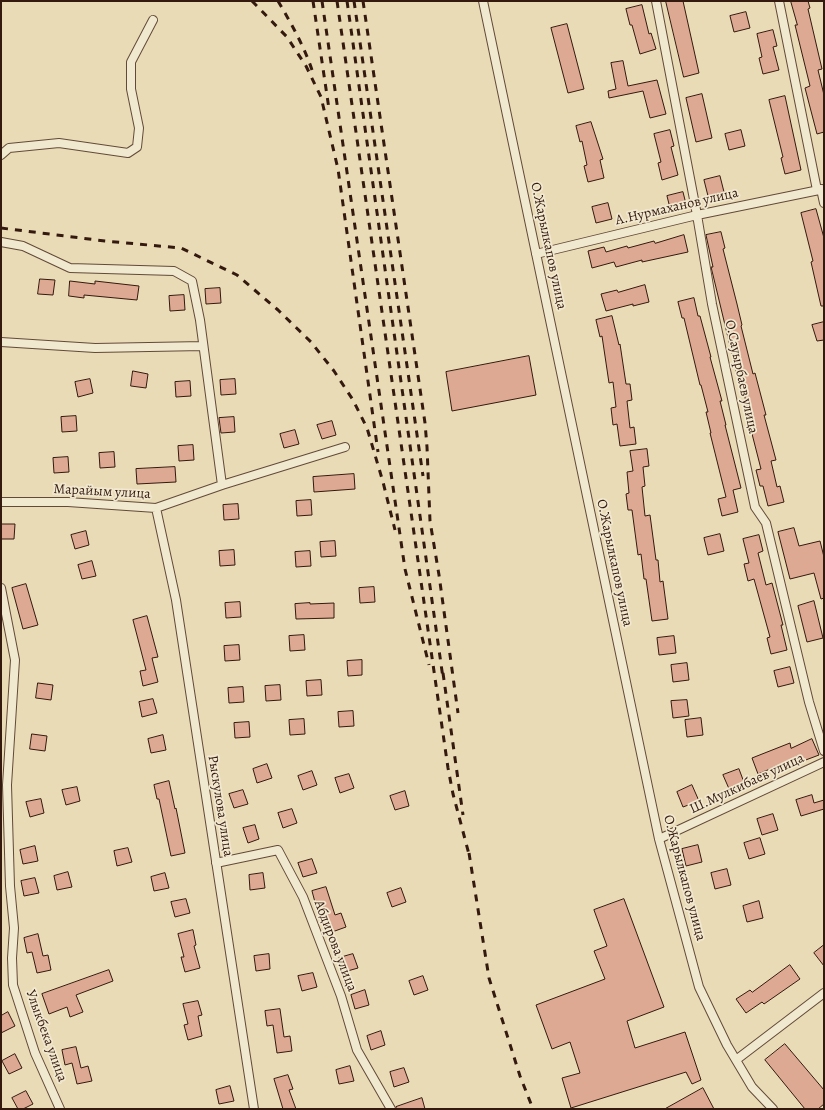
<!DOCTYPE html>
<html>
<head>
<meta charset="utf-8">
<style>
  body { margin:0 }
  #map { position:relative; width:825px; height:1110px; overflow:hidden; background:#eadbb7; font-family:Alegreya,serif }
  canvas { display:block }
  .frame { position:absolute; inset:0; border:2px solid #34190e; pointer-events:none }
</style>
</head>
<body>
<div id="map">
<canvas width="825" height="1110"></canvas>
<div class="frame"></div>
</div>
<script>
const ctx = document.querySelector('canvas').getContext('2d');
ctx.lineJoin = 'round';
function fill(path, color) { ctx.fillStyle = color; ctx.fill(path, 'evenodd'); }
function trace(path, color, width, dash) { ctx.strokeStyle = color; ctx.lineWidth = width; ctx.lineCap = dash ? 'butt' : 'round'; ctx.setLineDash(dash || []); ctx.stroke(path); }
function label(font, color, halo, rows, align = 'center') {
  ctx.font = font + ' Alegreya,serif'; ctx.lineWidth = 3.5; ctx.setLineDash([]); ctx.textBaseline = 'middle'; ctx.strokeStyle = halo; ctx.fillStyle = color; for (const [text, x, y, turn = 0] of rows) {
    ctx.save(); ctx.translate(x, y); ctx.rotate((+turn || 0) * Math.PI / 180); ctx.textAlign = isNaN(turn) ? turn : align; if (halo) ctx.strokeText(text, 0, 0); ctx.fillText(text, 0, 0); ctx.restore();
  }
}
const building = new Path2D(`
  M 666,1 L 683,1 L 699,73 L 684,77 Z
  M 791,1 L 808,1 L 810,8 L 808,9 L 822,69 L 818,70 L 824,95 L 824,132 L 817,134 L 805,88 L 810,86 L 795,25 L 797,25 Z
  M 642,5 L 649,34 L 651,33 L 656,49 L 640,54 L 632,25 L 630,25 L 626,9 Z
  M 746,12 L 750,28 L 734,32 L 730,16 Z
  M 567,24 L 584,89 L 568,93 L 551,28 Z
  M 773,30 L 777,46 L 773,47 L 779,70 L 763,74 L 759,58 L 762,57 L 757,34 Z
  M 623,61 L 628,86 L 657,80 L 666,114 L 650,118 L 643,91 L 609,98 L 608,91 L 616,89 L 611,63 Z
  M 702,94 L 712,138 L 696,142 L 686,98 Z
  M 785,96 L 801,170 L 785,174 L 781,158 L 783,157 L 769,100 Z
  M 591,122 L 603,159 L 600,160 L 604,178 L 588,182 L 584,166 L 587,165 L 582,141 L 580,142 L 576,126 Z
  M 670,130 L 674,146 L 671,147 L 678,175 L 662,180 L 658,163 L 661,162 L 654,134 Z
  M 741,130 L 745,146 L 729,150 L 725,134 Z
  M 720,176 L 724,192 L 708,196 L 704,180 Z
  M 683,192 L 687,208 L 671,212 L 667,196 Z
  M 608,203 L 612,219 L 596,223 L 592,207 Z
  M 816,209 L 824,238 L 824,306 L 821,306 L 811,262 L 813,261 L 801,213 Z
  M 721,232 L 725,248 L 723,249 L 737,304 L 742,325 L 741,326 L 753,374 L 755,373 L 766,415 L 764,415 L 776,460 L 771,461 L 777,487 L 780,486 L 784,502 L 768,506 L 763,486 L 760,486 L 756,470 L 761,469 L 750,426 L 752,425 L 739,374 L 737,375 L 713,275 L 711,267 L 713,267 L 706,235 Z
  M 684,235 L 688,252 L 642,262 L 642,260 L 616,267 L 614,262 L 592,268 L 588,251 L 604,247 L 606,252 L 627,246 L 628,248 L 654,241 L 655,243 Z
  M 40,279 L 55,280 L 53,295 L 38,294 Z
  M 70,281 L 95,284 L 95,281 L 139,286 L 137,300 L 84,295 L 84,298 L 69,296 Z
  M 645,285 L 649,302 L 633,306 L 633,304 L 606,311 L 601,294 L 617,290 L 618,292 Z
  M 220,288 L 221,303 L 206,304 L 205,289 Z
  M 184,295 L 185,310 L 170,311 L 169,296 Z
  M 694,298 L 698,316 L 700,316 L 711,357 L 710,357 L 722,401 L 720,401 L 726,425 L 725,425 L 741,488 L 733,490 L 738,512 L 722,516 L 718,499 L 726,497 L 710,433 L 711,433 L 706,412 L 708,412 L 701,385 L 700,385 L 684,318 L 682,318 L 678,302 Z
  M 612,316 L 619,345 L 620,344 L 626,384 L 630,384 L 632,400 L 627,401 L 630,428 L 634,427 L 636,444 L 620,446 L 617,424 L 613,425 L 611,408 L 616,407 L 613,382 L 609,383 L 602,336 L 600,337 L 596,320 Z
  M 824,322 L 824,340 L 817,341 L 812,325 Z
  M 529,356 L 536,395 L 452,411 L 446,372 Z
  M 133,371 L 148,374 L 146,388 L 131,386 Z
  M 90,379 L 93,393 L 78,397 L 75,382 Z
  M 235,379 L 236,394 L 221,395 L 220,380 Z
  M 190,381 L 191,396 L 176,397 L 175,382 Z
  M 76,416 L 77,431 L 62,432 L 61,417 Z
  M 234,417 L 235,432 L 221,433 L 219,418 Z
  M 332,421 L 336,435 L 322,439 L 317,425 Z
  M 295,430 L 299,444 L 284,448 L 280,434 Z
  M 193,445 L 194,460 L 179,461 L 178,446 Z
  M 647,449 L 649,466 L 643,467 L 645,486 L 642,487 L 645,516 L 650,515 L 656,560 L 658,560 L 660,582 L 663,581 L 668,619 L 652,621 L 646,579 L 644,579 L 641,554 L 638,555 L 632,510 L 628,510 L 626,494 L 629,493 L 627,472 L 633,471 L 630,451 Z
  M 114,452 L 115,467 L 100,468 L 99,453 Z
  M 68,457 L 69,472 L 54,473 L 53,458 Z
  M 175,467 L 176,482 L 137,484 L 136,469 Z
  M 354,474 L 355,489 L 314,492 L 313,477 Z
  M 311,500 L 312,515 L 297,516 L 296,501 Z
  M 238,504 L 239,519 L 224,520 L 223,505 Z
  M 1,524 L 15,524 L 14,539 L 1,539 Z
  M 794,528 L 799,546 L 820,541 L 824,557 L 824,598 L 821,599 L 814,573 L 790,579 L 778,532 Z
  M 86,531 L 89,545 L 75,549 L 71,535 Z
  M 720,534 L 724,551 L 708,555 L 704,538 Z
  M 759,535 L 763,551 L 758,553 L 766,585 L 772,583 L 783,625 L 781,625 L 787,650 L 771,654 L 767,638 L 770,637 L 754,579 L 748,581 L 744,564 L 749,563 L 743,539 Z
  M 335,541 L 336,556 L 321,557 L 320,542 Z
  M 234,550 L 235,565 L 220,566 L 219,551 Z
  M 310,551 L 311,566 L 296,567 L 295,552 Z
  M 92,561 L 96,576 L 82,579 L 78,565 Z
  M 26,584 L 38,625 L 23,629 L 12,588 Z
  M 374,587 L 375,602 L 360,603 L 359,588 Z
  M 814,601 L 823,638 L 807,642 L 798,606 Z
  M 240,602 L 241,617 L 226,618 L 225,603 Z
  M 310,603 L 310,604 L 334,603 L 334,618 L 296,619 L 295,604 Z
  M 147,616 L 158,657 L 152,658 L 158,682 L 143,686 L 140,671 L 146,670 L 133,620 Z
  M 304,635 L 305,650 L 290,651 L 289,636 Z
  M 674,636 L 676,653 L 659,655 L 657,638 Z
  M 239,645 L 240,660 L 225,661 L 224,646 Z
  M 362,660 L 362,675 L 348,676 L 347,661 Z
  M 687,663 L 689,680 L 673,682 L 671,665 Z
  M 790,667 L 794,683 L 778,687 L 774,671 Z
  M 321,680 L 322,695 L 307,696 L 306,681 Z
  M 38,683 L 53,685 L 51,700 L 36,698 Z
  M 280,685 L 281,700 L 266,701 L 265,686 Z
  M 243,687 L 244,702 L 229,703 L 228,688 Z
  M 153,699 L 157,713 L 142,717 L 139,702 Z
  M 687,700 L 689,716 L 673,718 L 671,701 Z
  M 353,711 L 354,726 L 339,727 L 338,712 Z
  M 701,718 L 703,735 L 687,737 L 685,720 Z
  M 304,719 L 305,734 L 290,735 L 289,720 Z
  M 249,722 L 250,737 L 235,738 L 234,723 Z
  M 32,734 L 47,736 L 45,751 L 30,749 Z
  M 163,735 L 166,750 L 151,753 L 148,739 Z
  M 812,739 L 819,755 L 803,761 L 801,756 L 758,774 L 752,758 L 790,743 L 791,748 Z
  M 267,764 L 272,778 L 257,783 L 253,769 Z
  M 739,769 L 745,785 L 730,791 L 723,775 Z
  M 312,771 L 317,785 L 303,790 L 298,776 Z
  M 349,774 L 354,788 L 340,793 L 335,778 Z
  M 169,781 L 175,809 L 176,808 L 185,853 L 171,856 L 159,799 L 157,799 L 154,785 Z
  M 692,785 L 699,801 L 683,807 L 677,792 Z
  M 77,787 L 80,801 L 66,805 L 62,790 Z
  M 243,790 L 248,804 L 234,808 L 229,794 Z
  M 405,791 L 409,806 L 395,810 L 390,796 Z
  M 812,795 L 814,803 L 824,800 L 824,809 L 801,816 L 796,800 Z
  M 41,799 L 44,813 L 30,817 L 26,802 Z
  M 292,809 L 297,823 L 283,828 L 278,813 Z
  M 773,814 L 778,830 L 762,835 L 757,819 Z
  M 255,825 L 259,839 L 248,843 L 243,828 Z
  M 760,838 L 765,854 L 749,859 L 744,843 Z
  M 698,845 L 702,862 L 686,866 L 682,849 Z
  M 35,846 L 38,861 L 23,864 L 20,850 Z
  M 128,848 L 132,862 L 117,866 L 114,851 Z
  M 312,859 L 317,873 L 303,877 L 298,863 Z
  M 727,869 L 731,885 L 715,889 L 711,873 Z
  M 68,872 L 72,887 L 57,890 L 54,876 Z
  M 165,873 L 169,888 L 154,891 L 151,877 Z
  M 263,873 L 265,888 L 250,890 L 249,875 Z
  M 35,878 L 39,893 L 24,896 L 21,881 Z
  M 326,887 L 335,915 L 341,913 L 346,927 L 332,932 L 322,904 L 316,906 L 312,891 Z
  M 401,888 L 406,902 L 392,907 L 387,893 Z
  M 186,899 L 190,913 L 175,917 L 171,902 Z
  M 624,899 L 664,1007 L 627,1021 L 635,1048 L 685,1032 L 701,1080 L 692,1084 L 686,1072 L 571,1108 L 562,1078 L 580,1073 L 570,1042 L 552,1049 L 536,1005 L 605,979 L 594,951 L 607,946 L 594,910 Z
  M 759,901 L 763,918 L 747,922 L 743,906 Z
  M 193,930 L 196,945 L 194,946 L 200,968 L 185,972 L 181,957 L 184,957 L 178,934 Z
  M 38,934 L 43,956 L 48,955 L 51,970 L 37,973 L 32,952 L 27,953 L 24,938 Z
  M 824,945 L 824,966 L 814,953 Z
  M 269,954 L 270,969 L 256,971 L 254,956 Z
  M 353,954 L 358,968 L 344,972 L 339,958 Z
  M 790,965 L 800,979 L 764,1004 L 762,1002 L 746,1013 L 736,999 L 750,990 L 752,992 Z
  M 109,970 L 113,981 L 76,995 L 83,1012 L 70,1017 L 67,1007 L 49,1014 L 42,994 Z
  M 313,973 L 317,987 L 302,991 L 298,976 Z
  M 423,976 L 428,990 L 414,995 L 409,981 Z
  M 365,990 L 369,1005 L 355,1009 L 351,995 Z
  M 198,1001 L 202,1015 L 198,1016 L 202,1036 L 188,1040 L 184,1025 L 188,1024 L 183,1004 Z
  M 280,1009 L 284,1037 L 290,1036 L 292,1051 L 277,1053 L 273,1025 L 267,1026 L 265,1011 Z
  M 8,1012 L 15,1026 L 1,1033 L 1,1016 Z
  M 381,1031 L 385,1045 L 371,1050 L 367,1036 Z
  M 785,1044 L 824,1090 L 824,1104 L 818,1109 L 805,1109 L 765,1060 Z
  M 76,1047 L 81,1068 L 88,1066 L 92,1081 L 77,1084 L 72,1063 L 65,1065 L 62,1050 Z
  M 15,1054 L 22,1068 L 9,1074 L 2,1061 Z
  M 350,1066 L 354,1081 L 339,1084 L 336,1070 Z
  M 404,1068 L 409,1082 L 394,1087 L 390,1072 Z
  M 288,1075 L 293,1089 L 289,1090 L 296,1109 L 283,1109 L 274,1079 Z
  M 230,1086 L 234,1101 L 219,1104 L 216,1090 Z
  M 703,1088 L 714,1109 L 665,1109 Z
  M 26,1091 L 33,1104 L 23,1109 L 18,1109 L 12,1098 Z
  M 422,1098 L 425,1109 L 396,1109 L 396,1107 Z`);
const minor = new Path2D(`
  M 483,1 L 659,839 L 699,987 L 727,1045 L 752,1087 L 773,1109
  M 656,1 L 697,215 L 712,304 L 755,507 L 766,523 L 809,702 L 824,751
  M 779,1 L 817,190
  M 1,155 L 9,148 L 59,143 L 128,153 L 137,147 L 139,128 L 131,89 L 131,62 L 153,20
  M 821,189 L 824,203
  M 1,242 L 23,246 L 70,268 L 174,271 L 192,281 L 200,320 L 222,485
  M 536,254 L 697,215 L 824,189
  M 1,342 L 95,348 L 203,346
  M 1,502 L 68,502 L 156,508 L 222,485 L 345,447
  M 156,508 L 176,600 L 254,1109
  M 1,588 L 15,660 L 7,785 L 10,886 L 14,928 L 12,958 L 13,985 L 35,1053 L 60,1109
  M 659,839 L 824,762
  M 216,863 L 278,850 L 303,897 L 341,996 L 357,1050 L 391,1109
  M 736,1060 L 824,993`);
const rail = new Path2D(`
  M 252,1 L 287,37 L 306,66 L 321,97 L 338,169 L 378,452
  M 278,1 C 291,23 304,46 312,70
  M 313,1 L 329,109
  M 322,1 L 405,569 L 429,665
  M 337,1 L 448,768 L 453,794 L 470,858
  M 347,1 L 443,678
  M 354,1 L 423,476
  M 363,1 L 425,423 L 427,447 L 430,521 L 439,575 L 458,713
  M 1,228 L 105,241 L 181,248 L 237,275 L 278,310 L 311,342 L 334,371 L 353,400 L 367,428 L 383,482 L 395,530
  M 443,673 L 463,815
  M 469,853 L 489,978 L 520,1076 L 533,1109`);
const streetNames = [
  ["А.Нурмаханов улица",677,207,-13],
  ["О.Жарылкапов улица",548,246,78],
  ["О.Сауырбаев улица",741,377,78],
  ["Марайым улица",102,492,3],
  ["О.Жарылкапов улица",614,563,78],
  ["Ш.Мулкибаев улица",747,784,-25],
  ["Рыскулова улица",220,806,81],
  ["О.Жарылкапов улица",684,878,75],
  ["Абдирова улица",335,946,69],
  ["Улыкбека улица",46,1036,70]
];
fill(building, '#dda992');
trace(building, '#34190e', 1);
trace(minor, '#624a38', 10);
trace(minor, '#f1e8d0', 8);
trace(rail, '#34190e', 3, [7, 7]);
label('14px', '#34190e', '#f1e8d0', streetNames);
</script>
</body>
</html>
